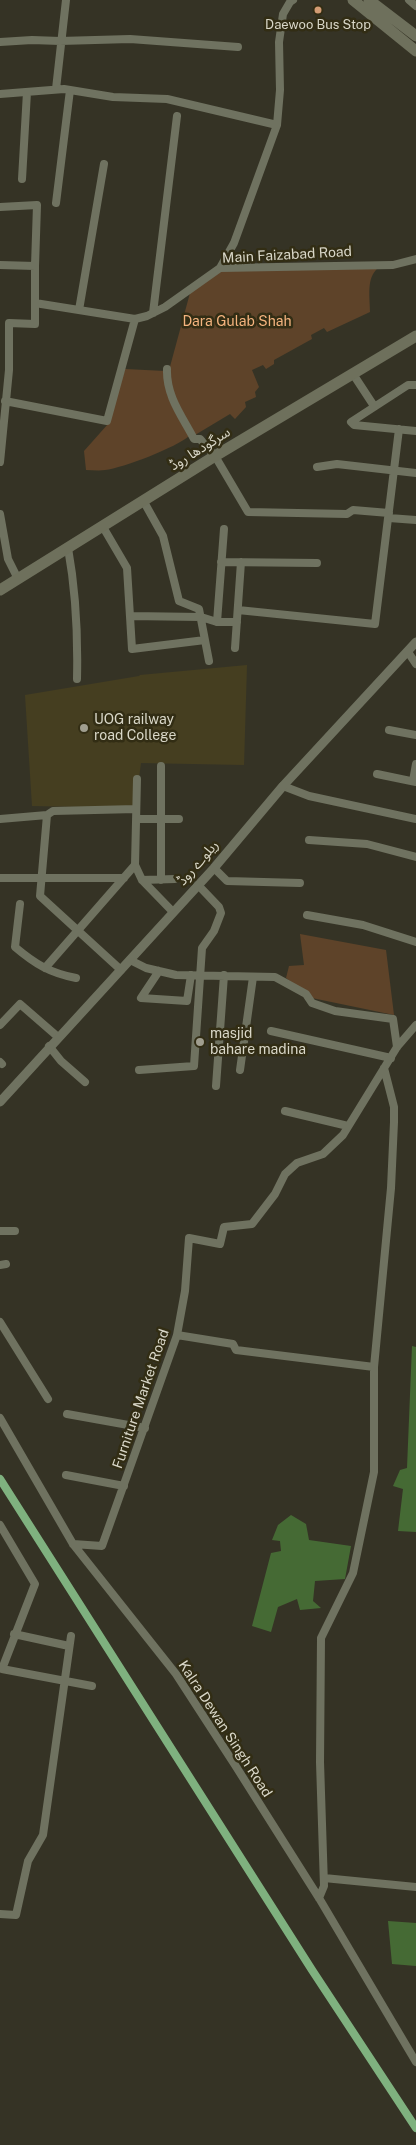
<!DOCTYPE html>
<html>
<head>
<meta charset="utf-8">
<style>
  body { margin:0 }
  canvas { display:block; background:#353325 }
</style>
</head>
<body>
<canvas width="416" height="2145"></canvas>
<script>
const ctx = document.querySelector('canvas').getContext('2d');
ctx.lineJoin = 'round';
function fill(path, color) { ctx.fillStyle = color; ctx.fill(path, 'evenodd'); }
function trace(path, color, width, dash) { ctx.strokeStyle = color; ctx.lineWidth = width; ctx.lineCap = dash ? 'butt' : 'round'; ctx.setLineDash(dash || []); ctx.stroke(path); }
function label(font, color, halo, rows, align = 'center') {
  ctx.font = font + ' "Public Sans","Noto Sans Arabic",sans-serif'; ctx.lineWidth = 5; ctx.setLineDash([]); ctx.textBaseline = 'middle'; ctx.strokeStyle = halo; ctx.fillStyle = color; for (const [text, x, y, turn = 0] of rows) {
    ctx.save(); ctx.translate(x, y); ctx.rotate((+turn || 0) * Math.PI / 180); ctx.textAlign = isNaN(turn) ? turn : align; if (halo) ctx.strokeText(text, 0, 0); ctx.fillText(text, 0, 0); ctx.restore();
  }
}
const built = new Path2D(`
  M 247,665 L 244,765 L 141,763 L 135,808 L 32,806 L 25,695 L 139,676 L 140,675 Z`);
const green = new Path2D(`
  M 378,268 C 366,278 370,297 370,312 L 327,332 L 324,328 L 311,335 L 312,339 L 274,360 L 274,364 L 266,369 L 263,365 L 252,370 L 259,387 L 255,392 L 256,397 L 245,402 L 246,407 L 235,419 L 230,414 L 195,435 L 172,394 L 168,374 L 190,293 L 222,271 Z
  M 125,369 L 165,371 C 162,395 178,416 189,436 C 177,447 123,468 105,470 C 99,471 92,470 86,470 L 84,451 L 108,424 Z
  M 300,934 L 386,950 L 394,1015 L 312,998 L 286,978 L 289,966 L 304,965 Z`);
const water = new Path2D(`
  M 412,1346 L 416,1347 L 416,1532 L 398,1531 L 403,1489 L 393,1486 L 400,1470 L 407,1468 Z
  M 291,1515 L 306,1524 L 309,1540 L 351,1546 L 345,1579 L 315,1581 L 313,1601 L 321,1608 L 300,1610 L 297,1599 L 278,1607 L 271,1632 L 252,1626 L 271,1553 L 281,1551 L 280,1541 L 272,1540 L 278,1525 Z
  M 388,1921 L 416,1923 L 416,1966 L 392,1964 Z`);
const minor = new Path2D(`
  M 409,0 L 416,6
  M 0,42 L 32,40 L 60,41 L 130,39 L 238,47
  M 56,89 L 66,0
  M 0,94 L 64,89 L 113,97 L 167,99 L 277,125
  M 22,179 L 27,92
  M 56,203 L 70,90
  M 0,207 L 37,205 L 35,266
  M 0,265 L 35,266 L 35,303 L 135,319 L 147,316 L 165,307 L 220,268 L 393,265 L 416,259
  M 220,268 L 234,243 L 277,125 L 280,90 L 279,42 L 283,14 L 290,2 L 293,0
  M 79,310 L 104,164
  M 153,313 L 177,116
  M 167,369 C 166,396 182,416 194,439 L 200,439 L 215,456 L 248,512 L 347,514 L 353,510 L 389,513
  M 353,374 L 374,406
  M 416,385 L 408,385 L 351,422 L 354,425 L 416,431
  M 5,401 L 107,421 L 135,319
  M 0,462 L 9,370 L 9,323 L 35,324 L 35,303
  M 317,467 L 337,464 L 416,473
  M 144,502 L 163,536 L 179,601 L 199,609 L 209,661
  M 0,514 L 8,559 L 18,579
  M 389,518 L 416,520
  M 103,527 L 127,568 L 132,649 L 205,640
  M 68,548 C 76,592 78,635 77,679
  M 221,562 L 317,563
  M 238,610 L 375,624 L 399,429
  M 130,616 L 201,617 L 217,622 L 237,622
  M 217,622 L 224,529
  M 235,648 L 241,562
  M 408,652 L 416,664
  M 389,730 L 416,735
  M 377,774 L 416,782
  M 137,779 L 135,865 L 142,880 L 173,912
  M 413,781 L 416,764
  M 283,786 L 309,796 L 416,819
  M 47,815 L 40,896 L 121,970
  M 0,819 L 47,815 L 53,811 L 136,809
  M 136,819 L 179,819
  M 309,840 L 367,844 L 416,857
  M 214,868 L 227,881 L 300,883
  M 0,878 L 124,878
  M 142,880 L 175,879
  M 161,880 L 161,766
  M 20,904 L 15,947 C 35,964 50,973 76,978
  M 307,915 L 363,925 L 416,942
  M 130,960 L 146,968 L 176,975 L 275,977 L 306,994 L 312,1003 L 335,1011 L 393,1019 L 397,1047
  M 45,968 L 135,865
  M 159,971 L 141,998 L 187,1001 L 191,975
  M 0,1025 L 20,1004 L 58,1037
  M 271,1031 L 391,1058
  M 49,1046 L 61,1061 L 85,1082
  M 0,1062 L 2,1064
  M 139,1070 L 194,1066 L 202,948 L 214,931 L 221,913 L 219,907 L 198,885
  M 240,1070 L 253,977
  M 216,1086 L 224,975
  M 285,1111 L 348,1126
  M 0,1231 L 15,1231
  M 0,1265 L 6,1264
  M 0,1322 L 48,1399
  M 177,1335 L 233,1344 L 236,1350 L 374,1367
  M 67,1414 L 145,1428
  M 0,1418 L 73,1544 L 176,1674 L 235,1765 L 319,1898 L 416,2062
  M 66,1475 L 124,1486
  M 0,1525 L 35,1584 L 2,1669 L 0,1668
  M 73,1544 L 102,1546 L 177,1335 L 185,1291 L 189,1238 L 220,1244 L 224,1227 L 252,1224 L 275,1194 L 285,1174 L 297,1163 L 323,1154 L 343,1135 L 397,1047 L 416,1025
  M 14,1634 L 69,1646
  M 2,1669 L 92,1686
  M 324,1878 L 416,1887
  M 319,1898 L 324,1886 L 320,1762 L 321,1638 L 353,1573 L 374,1472 L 374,1367 L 391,1188 L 394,1122 L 394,1107 L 384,1068
  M 0,1914 L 16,1915 L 28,1861 L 43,1835 L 71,1636`);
const tertiary = new Path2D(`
  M 0,1102 L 214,868 L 283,786 L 416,642`);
const primary = new Path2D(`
  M 353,0 L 416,51
  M 369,0 L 416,36
  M 0,590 L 215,456 L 416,336`);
const rail1 = new Path2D(`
  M 0,1479 L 312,1970 L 416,2128`);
const markers = [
  [318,10,4.5,"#d39c74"],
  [84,728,5,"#a09e8f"],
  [200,1042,5,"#a09e8f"]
];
const busNames = [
  ["Daewoo Bus Stop",318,25]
];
const streetNames = [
  ["Main Faizabad Road",287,255,-3],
  ["سرگودھا روڈ",200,449,-32],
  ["ریلوے روڈ",198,863,-49],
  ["Furniture Market Road",141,1399,-71],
  ["Kalra Dewan Singh Road",225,1729,57]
];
const parkNames = [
  ["Dara Gulab Shah",237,322]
];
const poiNames = [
  ["UOG railway",94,720],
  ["road College",94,736],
  ["masjid",210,1034],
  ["bahare madina",210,1050]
];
fill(built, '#453e20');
fill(green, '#5e4329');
fill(water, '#456a34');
trace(minor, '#6f7260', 8);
trace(tertiary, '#6f7260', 9);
trace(primary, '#6e705c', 11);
trace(rail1, '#7fb17f', 8);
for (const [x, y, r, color] of markers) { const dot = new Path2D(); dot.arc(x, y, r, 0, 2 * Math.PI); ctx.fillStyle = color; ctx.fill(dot); trace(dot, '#322d14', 2); }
label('13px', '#d9d7c8', '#322d14', busNames);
label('14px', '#d9d7c8', '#322d14', streetNames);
label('14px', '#f5b47f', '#322d14', parkNames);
label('14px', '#d9d7c8', '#322d14', poiNames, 'left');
</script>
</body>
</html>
